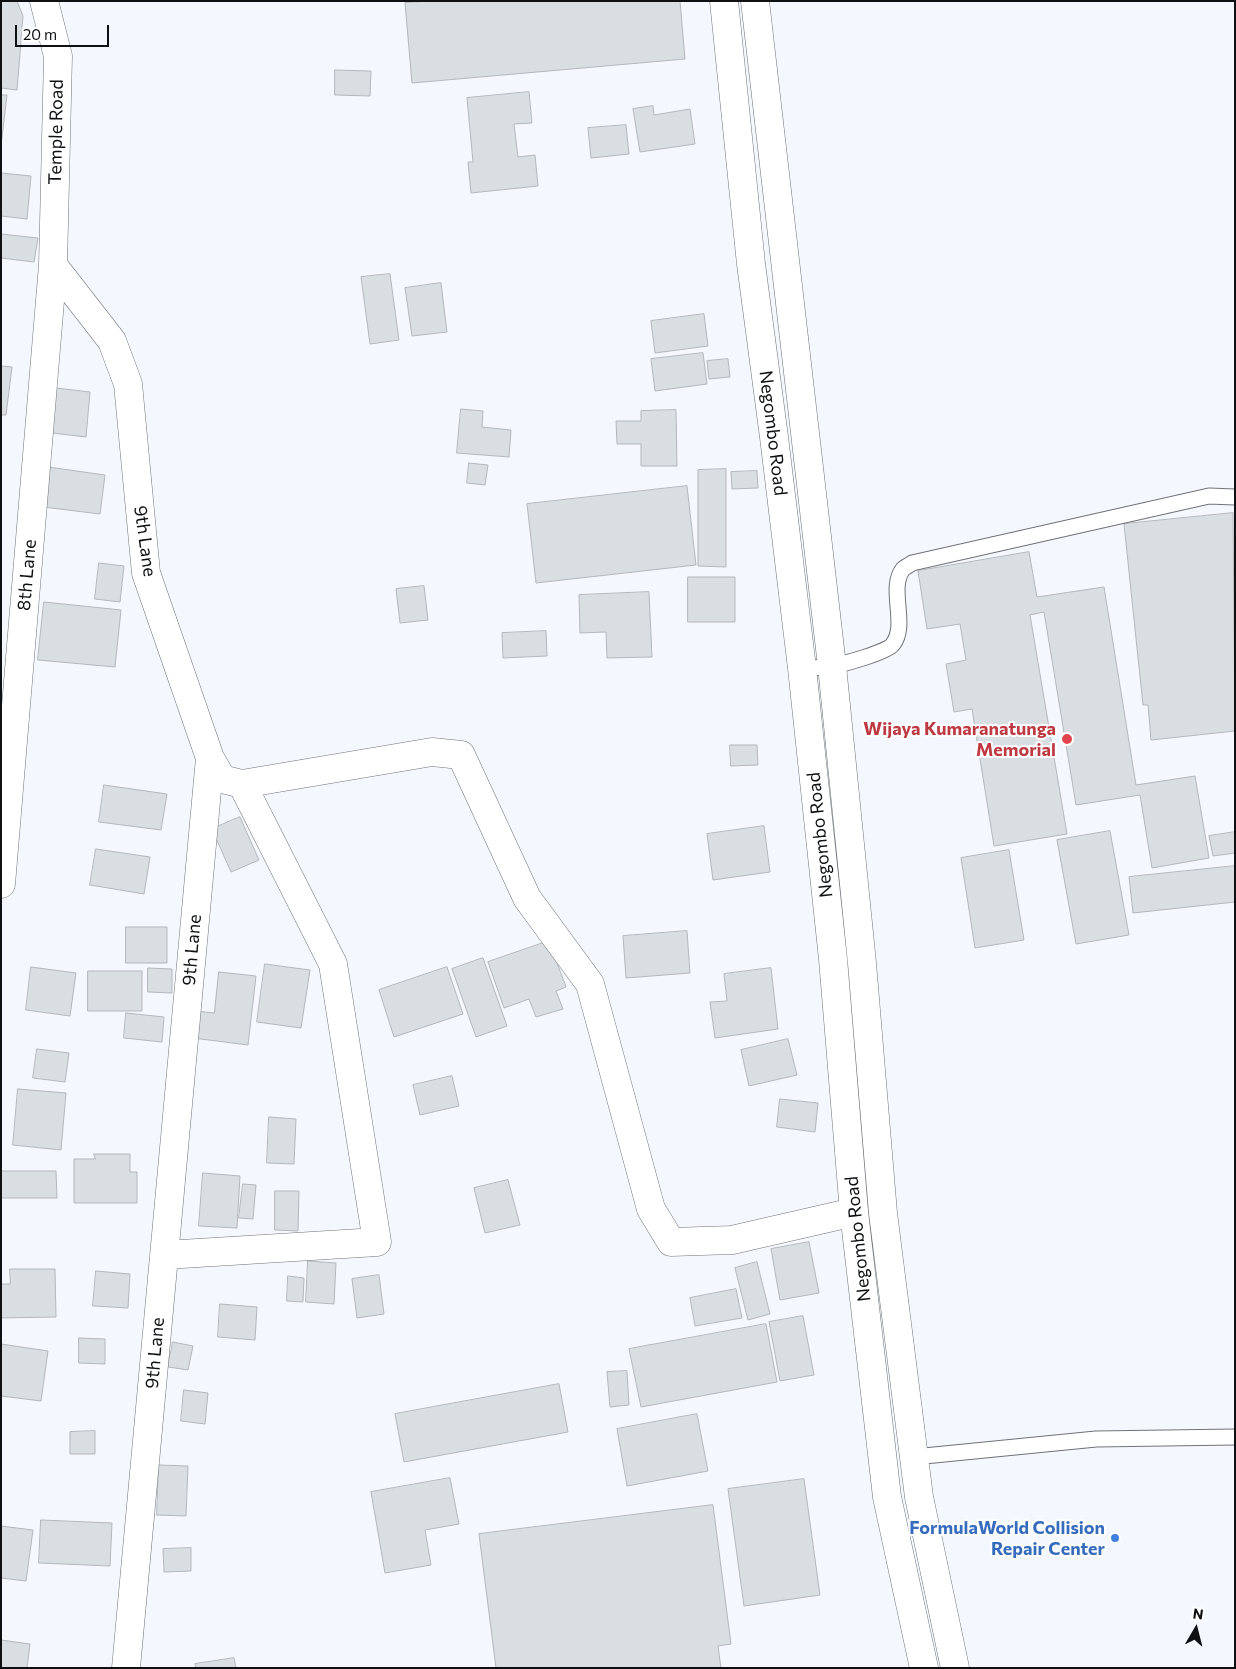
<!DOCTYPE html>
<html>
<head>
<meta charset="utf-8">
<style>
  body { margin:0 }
  #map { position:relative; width:1236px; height:1669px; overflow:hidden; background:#f4f8fe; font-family:Commissioner,sans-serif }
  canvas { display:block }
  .frame { position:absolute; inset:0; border:2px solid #0e1011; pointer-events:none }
  .north { position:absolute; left:1171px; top:1604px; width:50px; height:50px; -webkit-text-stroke:4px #fff; paint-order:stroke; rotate:8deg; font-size:14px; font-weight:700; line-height:20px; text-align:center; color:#0e1011 }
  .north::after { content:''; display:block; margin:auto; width:18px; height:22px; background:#0e1011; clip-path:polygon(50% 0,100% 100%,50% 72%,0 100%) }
  .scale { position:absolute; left:15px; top:25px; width:94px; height:22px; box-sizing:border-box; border:2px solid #0e1011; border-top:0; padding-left:6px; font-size:15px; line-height:18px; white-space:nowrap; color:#0e1011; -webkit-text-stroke:4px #fff; paint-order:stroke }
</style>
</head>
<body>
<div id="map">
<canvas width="1236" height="1669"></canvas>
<div class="frame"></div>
<div class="north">N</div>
<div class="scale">20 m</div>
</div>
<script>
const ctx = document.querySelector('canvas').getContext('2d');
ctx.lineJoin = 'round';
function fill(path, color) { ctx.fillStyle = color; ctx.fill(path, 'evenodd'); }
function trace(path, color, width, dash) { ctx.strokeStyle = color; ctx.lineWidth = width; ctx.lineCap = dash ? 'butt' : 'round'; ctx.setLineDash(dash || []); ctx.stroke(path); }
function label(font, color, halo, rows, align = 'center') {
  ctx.font = font + ' Commissioner,sans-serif'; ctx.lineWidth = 4; ctx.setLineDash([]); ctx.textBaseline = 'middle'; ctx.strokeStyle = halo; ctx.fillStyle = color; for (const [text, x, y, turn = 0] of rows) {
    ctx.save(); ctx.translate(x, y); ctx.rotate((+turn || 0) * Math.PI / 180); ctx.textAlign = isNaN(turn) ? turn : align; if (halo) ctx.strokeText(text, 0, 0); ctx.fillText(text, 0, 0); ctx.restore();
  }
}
const building = new Path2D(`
  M 1,1 L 17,1 L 23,16 L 17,90 L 1,88 Z
  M 430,1 L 680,1 L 685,59 L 412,83 L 405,3 Z
  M 335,70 L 371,71 L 370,96 L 335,95 Z
  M 529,92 L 532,123 L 514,124 L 518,157 L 535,155 L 538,186 L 471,193 L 468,162 L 473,162 L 467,98 Z
  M 1,95 L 7,95 L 1,146 Z
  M 653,106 L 654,115 L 690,109 L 695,144 L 640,152 L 633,109 Z
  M 626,125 L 629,154 L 591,158 L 588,128 Z
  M 1,173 L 31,176 L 27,219 L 1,216 Z
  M 1,234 L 38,238 L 34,262 L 1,258 Z
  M 390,274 L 399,340 L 370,344 L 361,277 Z
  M 441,283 L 447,332 L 412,336 L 405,288 Z
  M 704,314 L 708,346 L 655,353 L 651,321 Z
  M 703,353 L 707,384 L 655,391 L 651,359 Z
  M 728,359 L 730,377 L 709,379 L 707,361 Z
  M 1,366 L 12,367 L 6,415 L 1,415 Z
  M 56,388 L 90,392 L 86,437 L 52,433 Z
  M 461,409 L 483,411 L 482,427 L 511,430 L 509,457 L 457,453 Z
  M 676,410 L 677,466 L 641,466 L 641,444 L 617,444 L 616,421 L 641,421 L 641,411 Z
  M 469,463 L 488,465 L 485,485 L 467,483 Z
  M 48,467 L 105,475 L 100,514 L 43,507 Z
  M 726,469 L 726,567 L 698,566 L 698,470 Z
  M 757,471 L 758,488 L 732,489 L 731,472 Z
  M 687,486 L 696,565 L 536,583 L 527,504 Z
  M 1233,513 L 1235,731 L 1151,740 L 1148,705 L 1143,705 L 1124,524 Z
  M 1029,552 L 1037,597 L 1104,587 L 1136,785 L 1195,776 L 1209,858 L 1152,868 L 1140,795 L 1076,805 L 1044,612 L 1030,615 L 1067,834 L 994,846 L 972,709 L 954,712 L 946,664 L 966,660 L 960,624 L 927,629 L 918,571 Z
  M 99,563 L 124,566 L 120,602 L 95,599 Z
  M 688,577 L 735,577 L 735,622 L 688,622 Z
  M 424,586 L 428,620 L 400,623 L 396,589 Z
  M 649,592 L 652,657 L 607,658 L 606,632 L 580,633 L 579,595 Z
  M 44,602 L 121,610 L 115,667 L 38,660 Z
  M 546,631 L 547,656 L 503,658 L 502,633 Z
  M 730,745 L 757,745 L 758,765 L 731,766 Z
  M 104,785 L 167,794 L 161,830 L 99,822 Z
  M 240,817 L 259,860 L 231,872 L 212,829 Z
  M 764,826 L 770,872 L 713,880 L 707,834 Z
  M 1110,831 L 1129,935 L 1076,944 L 1057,840 Z
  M 1235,832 L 1235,853 L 1213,856 L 1209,836 Z
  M 96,849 L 150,857 L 144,894 L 90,885 Z
  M 1009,850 L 1024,940 L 975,948 L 961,858 Z
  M 1235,866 L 1235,902 L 1133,913 L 1129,877 Z
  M 126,927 L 167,927 L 167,963 L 126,963 Z
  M 687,931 L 690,973 L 626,978 L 623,936 Z
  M 549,941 L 566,987 L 556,991 L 563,1009 L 536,1017 L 529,999 L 504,1008 L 488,962 Z
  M 483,958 L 507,1026 L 476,1037 L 452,969 Z
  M 265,964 L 310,970 L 301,1028 L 257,1022 Z
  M 31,967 L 76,973 L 70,1016 L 26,1010 Z
  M 447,967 L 463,1014 L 394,1037 L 379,990 Z
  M 148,968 L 172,969 L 172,993 L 148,992 Z
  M 771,968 L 778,1029 L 715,1038 L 710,1002 L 727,1001 L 724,974 Z
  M 88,971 L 142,971 L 142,1011 L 88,1011 Z
  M 219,972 L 256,976 L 248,1045 L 193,1038 L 196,1011 L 214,1013 Z
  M 126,1013 L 164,1017 L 162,1042 L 124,1038 Z
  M 788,1039 L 797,1075 L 749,1086 L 741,1050 Z
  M 37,1049 L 69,1053 L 65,1082 L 33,1078 Z
  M 452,1076 L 459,1106 L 420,1115 L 413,1085 Z
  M 18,1089 L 66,1093 L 61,1150 L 13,1145 Z
  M 780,1099 L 818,1103 L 815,1132 L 777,1127 Z
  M 269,1117 L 296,1119 L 294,1164 L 267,1163 Z
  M 94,1154 L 130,1154 L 130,1172 L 137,1172 L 137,1203 L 74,1203 L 74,1159 L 95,1159 Z
  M 1,1171 L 56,1171 L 57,1198 L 1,1198 Z
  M 203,1173 L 240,1176 L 237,1228 L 199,1226 Z
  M 508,1180 L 520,1225 L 485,1233 L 474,1188 Z
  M 243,1184 L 256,1185 L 253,1219 L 239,1218 Z
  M 275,1191 L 299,1191 L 298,1231 L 275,1230 Z
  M 809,1242 L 819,1293 L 780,1300 L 771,1249 Z
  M 308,1261 L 336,1263 L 334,1304 L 306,1302 Z
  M 757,1262 L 770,1314 L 748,1320 L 735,1268 Z
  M 10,1269 L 55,1269 L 56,1317 L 1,1318 L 1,1284 L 10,1284 Z
  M 96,1271 L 130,1274 L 128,1308 L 93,1306 Z
  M 379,1275 L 384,1314 L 357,1318 L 352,1279 Z
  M 288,1276 L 304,1278 L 303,1302 L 287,1301 Z
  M 736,1289 L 742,1318 L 695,1326 L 690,1298 Z
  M 220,1304 L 257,1307 L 255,1340 L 218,1337 Z
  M 803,1316 L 814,1375 L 780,1381 L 769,1322 Z
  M 766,1324 L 777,1382 L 641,1407 L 629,1349 Z
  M 79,1338 L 105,1339 L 105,1364 L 79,1363 Z
  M 173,1342 L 193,1346 L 188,1370 L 168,1367 Z
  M 1,1344 L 48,1351 L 41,1401 L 1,1396 Z
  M 627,1371 L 629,1405 L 610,1407 L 607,1372 Z
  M 559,1384 L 568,1432 L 404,1462 L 395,1414 Z
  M 184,1390 L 208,1393 L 205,1424 L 181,1421 Z
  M 697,1414 L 708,1471 L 627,1486 L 617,1429 Z
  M 95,1431 L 95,1454 L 70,1454 L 70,1432 Z
  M 159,1465 L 188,1466 L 186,1516 L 157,1515 Z
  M 450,1478 L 459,1524 L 425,1530 L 431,1565 L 385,1573 L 371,1492 Z
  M 804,1479 L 820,1595 L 744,1606 L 728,1489 Z
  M 713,1505 L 731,1644 L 718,1646 L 721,1668 L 496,1668 L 479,1534 Z
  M 41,1520 L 112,1523 L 110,1566 L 39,1563 Z
  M 1,1526 L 33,1530 L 26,1581 L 1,1578 Z
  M 191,1548 L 191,1571 L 164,1572 L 163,1549 Z
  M 1,1640 L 30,1644 L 27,1668 L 1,1668 Z
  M 234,1658 L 236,1668 L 196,1668 L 195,1664 Z`);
const lane = new Path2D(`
  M 802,668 C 812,668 823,668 832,666 C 844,664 888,652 893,644 C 908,625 888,588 903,569 C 905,567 910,565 912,563 L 1209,496 L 1235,497
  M 914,1457 L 1096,1439 L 1235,1437`);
const street = new Path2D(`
  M 53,265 L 112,341 L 128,384 L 146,573 L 210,758 L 126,1668
  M 210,758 L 222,779 L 242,784 L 432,752 L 461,755 L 527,898 L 590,984 L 651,1209 L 671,1242 L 732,1240 L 854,1212
  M 1,884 L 53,265 L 58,56 L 44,1
  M 165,1255 L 377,1242 L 333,964 L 242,784`);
const highway = new Path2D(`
  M 724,1 L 751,264 L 774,437 L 802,668 L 833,959 L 854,1212 L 887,1497 L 924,1668
  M 755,1 L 832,666 L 862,963 L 883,1213 L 919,1497 L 955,1668`);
const markers = [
  [1067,739,6,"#e0444e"],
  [1115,1538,5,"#3f7fe0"]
];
const streetNames = [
  ["Temple Road",56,132,-89],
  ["Negombo Road",773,433,83],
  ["9th Lane",145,541,82],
  ["8th Lane",27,575,-85],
  ["Negombo Road",820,835,-96],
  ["9th Lane",192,950,-85],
  ["Negombo Road",858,1239,-96],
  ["9th Lane",155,1353,-85]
];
const healthNames = [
  ["Wijaya Kumaranatunga",1056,729],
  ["Memorial",1056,750]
];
const shopNames = [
  ["FormulaWorld Collision",1105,1528],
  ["Repair Center",1105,1549]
];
fill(building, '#d9dee3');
trace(building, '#b3b7bc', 1);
trace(lane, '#6f7378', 17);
trace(street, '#6f7378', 29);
trace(highway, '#6f7378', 29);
trace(lane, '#fff', 15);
trace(street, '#fff', 28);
trace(highway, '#fff', 28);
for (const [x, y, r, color] of markers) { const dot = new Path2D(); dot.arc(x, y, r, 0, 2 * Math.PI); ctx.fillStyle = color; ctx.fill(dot); trace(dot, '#fff', 2); }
label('18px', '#0e1011', '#fff', streetNames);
label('bold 18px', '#be3a42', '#fff', healthNames, 'right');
label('bold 18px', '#366cbe', '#fff', shopNames, 'right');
</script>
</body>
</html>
